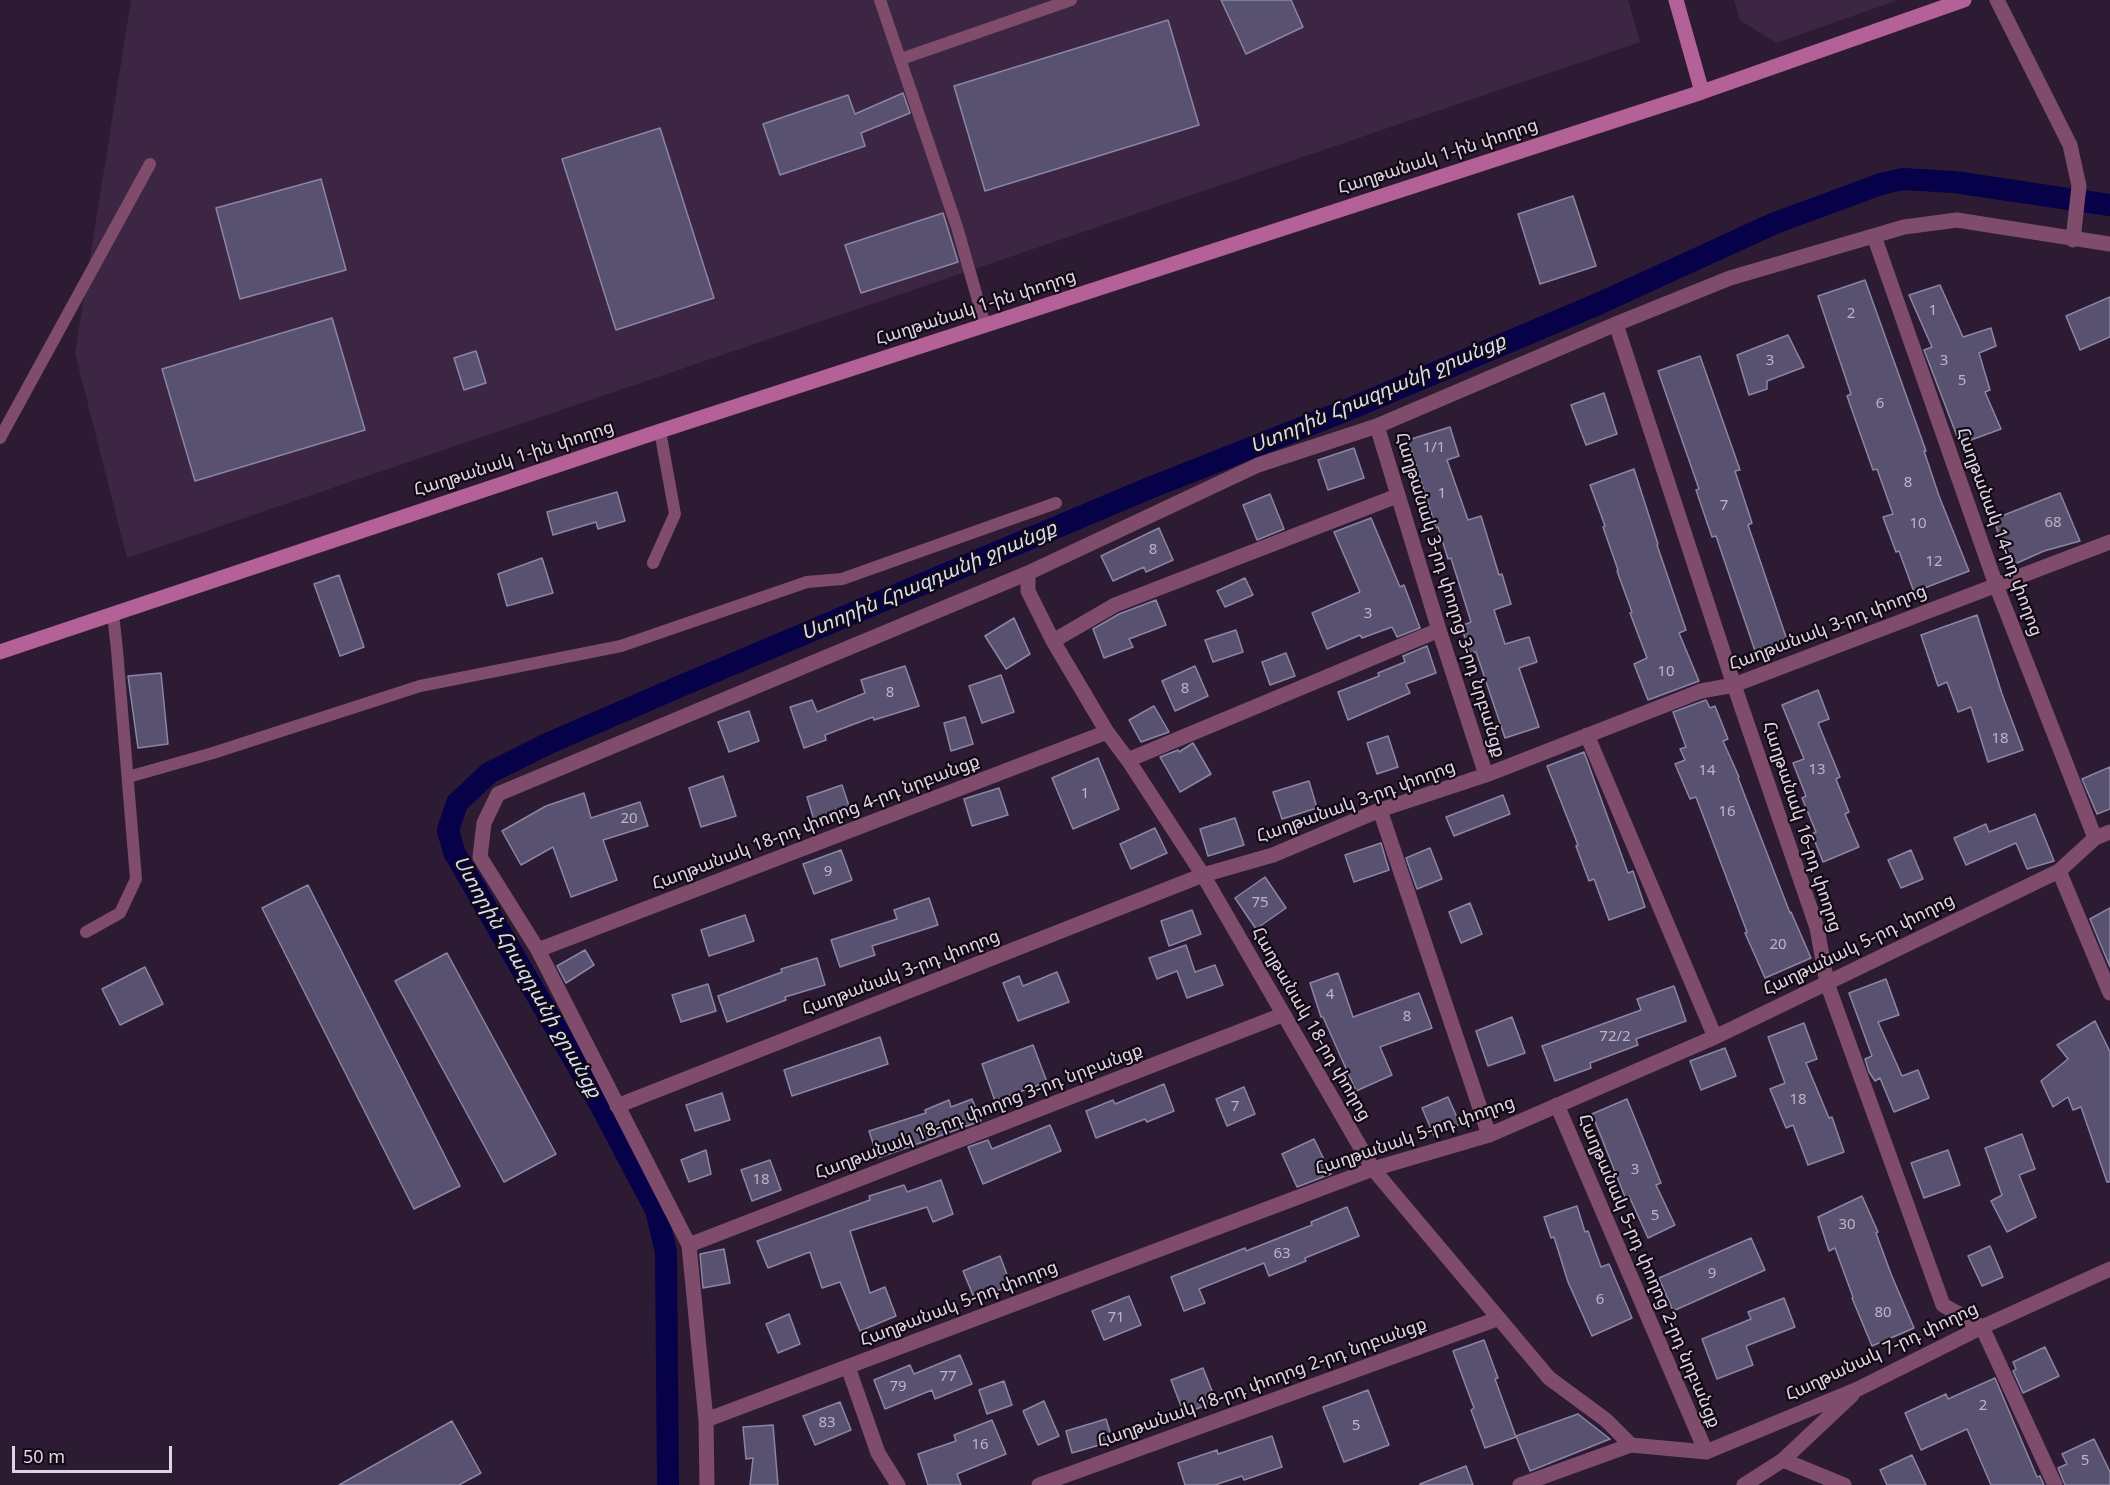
<!DOCTYPE html>
<html>
<head>
<meta charset="utf-8">
<style>
  body { margin:0 }
  #map { position:relative; width:2110px; height:1485px; overflow:hidden; background:#2d1b33; font-family:"Noto Sans",sans-serif }
  canvas { display:block }
  .scale { position:absolute; left:12px; top:1446px; width:160px; height:27px; box-sizing:border-box; border:3px solid #e0d4e3; border-top:0; padding-left:8px; font-size:18px; line-height:21px; white-space:nowrap; color:#e0d4e3; -webkit-text-stroke:4px #110913; paint-order:stroke }
</style>
</head>
<body>
<div id="map">
<canvas width="2110" height="1485"></canvas>
<div class="scale">50 m</div>
</div>
<script>
const ctx = document.querySelector('canvas').getContext('2d');
ctx.lineJoin = 'round';
function fill(path, color) { ctx.fillStyle = color; ctx.fill(path, 'evenodd'); }
function trace(path, color, width, dash) { ctx.strokeStyle = color; ctx.lineWidth = width; ctx.lineCap = dash ? 'butt' : 'round'; ctx.setLineDash(dash || []); ctx.stroke(path); }
function label(font, color, halo, rows, align = 'center') {
  ctx.font = font + ' "Noto Sans","Noto Sans Armenian",sans-serif'; ctx.lineWidth = 4.5; ctx.setLineDash([]); ctx.textBaseline = 'middle'; ctx.strokeStyle = halo; ctx.fillStyle = color; for (const [text, x, y, turn = 0] of rows) {
    ctx.save(); ctx.translate(x, y); ctx.rotate((+turn || 0) * Math.PI / 180); ctx.textAlign = isNaN(turn) ? turn : align; if (halo) ctx.strokeText(text, 0, 0); ctx.fillText(text, 0, 0); ctx.restore();
  }
}
const built = new Path2D(`
  M 131,0 L 1628,0 L 1640,42 L 127,558 L 75,353 Z
  M 1734,0 L 1898,0 L 1776,43 L 1740,20 Z`);
const canal = new Path2D(`
  M 668,1485 L 666,1252 L 656,1210 L 601,1106 L 454,852 L 448,830 L 457,803 L 489,773 L 547,744 L 683,685 L 1147,489 L 1352,408 L 1598,304 L 1775,223 L 1881,184 L 1903,179 L 1954,182 L 2110,205`);
const building = new Path2D(`
  M 1221,0 L 1291,0 L 1303,27 L 1246,54 Z
  M 1168,20 L 1199,125 L 985,191 L 954,86 Z
  M 903,93 L 910,113 L 861,133 L 865,146 L 780,175 L 763,124 L 848,95 L 855,114 Z
  M 660,128 L 714,298 L 616,330 L 562,159 Z
  M 321,179 L 346,270 L 240,299 L 216,208 Z
  M 1573,196 L 1596,266 L 1540,284 L 1518,214 Z
  M 943,213 L 958,262 L 861,293 L 845,245 Z
  M 1865,280 L 1926,451 L 1924,451 L 1939,496 L 1969,571 L 1914,592 L 1899,551 L 1896,552 L 1883,517 L 1893,514 L 1877,469 L 1873,470 L 1847,396 L 1851,394 L 1818,296 Z
  M 1940,285 L 1963,337 L 1991,328 L 1996,346 L 1979,353 L 1990,390 L 1985,392 L 2001,429 L 1960,444 L 1924,350 L 1932,347 L 1909,295 Z
  M 2110,297 L 2110,337 L 2080,350 L 2066,316 Z
  M 332,318 L 365,430 L 195,481 L 162,369 Z
  M 1788,335 L 1804,367 L 1767,381 L 1767,389 L 1749,395 L 1737,355 Z
  M 476,351 L 486,383 L 464,390 L 454,358 Z
  M 1700,356 L 1740,470 L 1735,471 L 1752,523 L 1748,525 L 1787,640 L 1755,651 L 1716,536 L 1712,537 L 1696,490 L 1699,489 L 1658,371 Z
  M 1604,393 L 1617,434 L 1586,445 L 1571,405 Z
  M 1450,427 L 1459,456 L 1447,460 L 1468,520 L 1481,516 L 1499,575 L 1502,574 L 1511,604 L 1494,610 L 1505,644 L 1529,637 L 1537,662 L 1519,668 L 1539,727 L 1505,738 L 1476,652 L 1470,653 L 1461,626 L 1471,622 L 1451,558 L 1448,559 L 1438,527 L 1436,528 L 1408,440 Z
  M 1354,448 L 1364,478 L 1328,490 L 1318,460 Z
  M 1634,469 L 1658,544 L 1657,545 L 1686,630 L 1679,633 L 1699,681 L 1648,700 L 1634,664 L 1647,658 L 1630,613 L 1632,612 L 1617,571 L 1618,570 L 1603,527 L 1605,526 L 1590,485 Z
  M 617,492 L 625,521 L 598,529 L 596,522 L 553,535 L 547,512 Z
  M 2060,493 L 2080,541 L 2044,551 L 2008,567 L 1994,519 Z
  M 1270,494 L 1284,529 L 1257,540 L 1243,505 Z
  M 1371,518 L 1400,587 L 1404,585 L 1420,628 L 1397,637 L 1392,627 L 1362,638 L 1360,635 L 1327,649 L 1312,613 L 1360,592 L 1334,532 Z
  M 1159,528 L 1173,560 L 1146,572 L 1144,567 L 1113,581 L 1101,556 Z
  M 542,558 L 553,593 L 507,606 L 498,574 Z
  M 339,575 L 364,647 L 340,656 L 314,584 Z
  M 1245,578 L 1253,595 L 1225,607 L 1217,591 Z
  M 1156,600 L 1166,625 L 1129,639 L 1133,647 L 1104,658 L 1093,629 L 1119,614 Z
  M 1977,615 L 2002,694 L 2023,750 L 1988,762 L 1971,707 L 1958,712 L 1947,682 L 1938,686 L 1921,635 Z
  M 1014,618 L 1030,654 L 1006,669 L 985,636 Z
  M 1236,630 L 1243,652 L 1213,662 L 1205,640 Z
  M 1427,646 L 1436,673 L 1406,684 L 1410,693 L 1348,720 L 1338,692 L 1379,676 L 1378,673 L 1405,662 L 1403,656 Z
  M 1286,653 L 1295,676 L 1270,685 L 1262,662 Z
  M 905,666 L 919,706 L 874,720 L 873,717 L 825,735 L 826,740 L 804,748 L 790,707 L 812,700 L 817,712 L 865,693 L 861,680 Z
  M 1195,666 L 1208,696 L 1175,711 L 1162,681 Z
  M 161,673 L 168,744 L 138,748 L 128,676 Z
  M 1001,675 L 1014,712 L 982,723 L 969,686 Z
  M 1818,690 L 1829,719 L 1818,723 L 1840,777 L 1836,779 L 1849,812 L 1845,814 L 1859,847 L 1823,862 L 1812,834 L 1816,832 L 1802,798 L 1806,796 L 1793,763 L 1804,759 L 1782,705 Z
  M 1706,700 L 1710,708 L 1715,706 L 1728,739 L 1723,741 L 1739,777 L 1738,778 L 1790,913 L 1791,912 L 1811,958 L 1765,978 L 1745,933 L 1747,932 L 1696,797 L 1690,799 L 1675,764 L 1685,760 L 1680,749 L 1686,747 L 1673,712 Z
  M 1154,706 L 1169,732 L 1141,742 L 1129,720 Z
  M 749,711 L 759,741 L 729,752 L 718,722 Z
  M 965,717 L 973,744 L 951,751 L 944,723 Z
  M 1388,736 L 1398,767 L 1377,774 L 1367,743 Z
  M 1193,743 L 1211,774 L 1180,792 L 1160,757 L 1178,750 L 1179,752 Z
  M 1584,752 L 1628,873 L 1633,871 L 1645,907 L 1609,920 L 1594,879 L 1589,881 L 1576,846 L 1578,845 L 1547,766 Z
  M 1098,758 L 1119,809 L 1073,829 L 1052,778 Z
  M 2110,767 L 2110,809 L 2097,814 L 2082,779 Z
  M 723,776 L 736,816 L 701,827 L 689,788 Z
  M 1309,781 L 1317,808 L 1282,819 L 1273,792 Z
  M 842,785 L 851,812 L 815,823 L 807,797 Z
  M 999,788 L 1008,815 L 972,826 L 964,799 Z
  M 584,793 L 591,818 L 640,802 L 648,826 L 603,840 L 617,880 L 571,897 L 553,847 L 521,865 L 502,831 L 546,806 Z
  M 1503,795 L 1510,814 L 1454,836 L 1446,817 Z
  M 2035,814 L 2054,861 L 2027,869 L 2016,843 L 1966,865 L 1954,838 L 1986,824 L 1989,832 Z
  M 1235,818 L 1244,845 L 1208,856 L 1200,829 Z
  M 1155,828 L 1167,853 L 1131,869 L 1120,844 Z
  M 1381,843 L 1389,870 L 1354,882 L 1345,855 Z
  M 1430,848 L 1442,879 L 1417,889 L 1406,858 Z
  M 841,850 L 852,880 L 814,894 L 803,864 Z
  M 1911,850 L 1923,879 L 1901,888 L 1888,860 Z
  M 1265,877 L 1286,908 L 1256,929 L 1235,898 Z
  M 308,885 L 460,1186 L 414,1209 L 262,908 Z
  M 929,898 L 938,925 L 872,946 L 875,955 L 840,967 L 831,940 L 897,919 L 894,910 Z
  M 1470,903 L 1482,934 L 1461,943 L 1449,912 Z
  M 2110,908 L 2110,967 L 2090,919 Z
  M 1192,910 L 1201,934 L 1169,946 L 1161,921 Z
  M 745,915 L 754,941 L 709,956 L 701,930 Z
  M 1186,945 L 1195,972 L 1215,965 L 1223,985 L 1187,998 L 1177,971 L 1157,979 L 1149,958 Z
  M 585,950 L 594,965 L 566,983 L 557,966 Z
  M 447,953 L 556,1154 L 504,1182 L 395,981 Z
  M 817,958 L 825,985 L 785,997 L 786,1000 L 727,1022 L 718,996 L 782,972 L 781,969 Z
  M 145,967 L 163,1004 L 120,1025 L 102,989 Z
  M 1057,972 L 1069,1002 L 1018,1021 L 1003,983 L 1019,976 L 1023,986 Z
  M 1338,973 L 1353,1017 L 1419,993 L 1432,1028 L 1380,1047 L 1392,1075 L 1356,1091 L 1323,1017 L 1321,1017 L 1310,983 Z
  M 1886,979 L 1899,1015 L 1878,1022 L 1902,1076 L 1918,1070 L 1929,1098 L 1894,1112 L 1880,1078 L 1875,1081 L 1869,1072 L 1865,1059 L 1872,1056 L 1849,993 Z
  M 708,984 L 716,1011 L 681,1022 L 672,995 Z
  M 1674,986 L 1686,1021 L 1636,1039 L 1638,1045 L 1590,1063 L 1591,1068 L 1555,1081 L 1542,1046 L 1641,1010 L 1637,999 Z
  M 1512,1017 L 1525,1053 L 1488,1066 L 1476,1031 Z
  M 2095,1021 L 2110,1052 L 2110,1182 L 2107,1182 L 2081,1107 L 2073,1110 L 2068,1097 L 2053,1107 L 2041,1081 L 2068,1059 L 2057,1045 Z
  M 1804,1023 L 1817,1059 L 1806,1063 L 1829,1118 L 1832,1117 L 1844,1152 L 1808,1165 L 1793,1125 L 1786,1128 L 1770,1089 L 1785,1083 L 1768,1037 Z
  M 880,1037 L 888,1064 L 792,1096 L 784,1070 Z
  M 1033,1045 L 1047,1082 L 995,1101 L 982,1064 Z
  M 1725,1048 L 1736,1076 L 1701,1090 L 1690,1061 Z
  M 1164,1084 L 1174,1111 L 1147,1122 L 1145,1119 L 1096,1138 L 1086,1111 L 1113,1100 L 1115,1104 Z
  M 1244,1087 L 1255,1114 L 1227,1126 L 1216,1099 Z
  M 722,1093 L 730,1120 L 695,1131 L 686,1105 Z
  M 1448,1097 L 1460,1124 L 1434,1136 L 1422,1108 Z
  M 972,1099 L 981,1121 L 878,1158 L 869,1131 L 926,1113 L 925,1110 L 949,1100 L 951,1107 Z
  M 1627,1099 L 1661,1183 L 1656,1185 L 1675,1225 L 1648,1238 L 1629,1196 L 1625,1197 L 1592,1114 Z
  M 1050,1125 L 1061,1151 L 983,1184 L 968,1147 L 988,1140 L 992,1149 Z
  M 2022,1134 L 2035,1169 L 2019,1175 L 2036,1217 L 2007,1232 L 1991,1201 L 2002,1195 L 1985,1148 Z
  M 1314,1139 L 1331,1174 L 1297,1187 L 1282,1154 Z
  M 706,1150 L 711,1174 L 689,1182 L 681,1160 Z
  M 1948,1150 L 1960,1185 L 1924,1198 L 1911,1163 Z
  M 770,1160 L 781,1190 L 752,1201 L 741,1170 Z
  M 941,1180 L 953,1214 L 933,1222 L 927,1207 L 850,1231 L 870,1293 L 885,1287 L 896,1316 L 860,1331 L 840,1282 L 822,1288 L 810,1252 L 768,1268 L 757,1241 L 870,1200 L 869,1196 L 904,1185 L 907,1192 Z
  M 1862,1196 L 1878,1232 L 1876,1233 L 1891,1274 L 1914,1328 L 1872,1346 L 1852,1298 L 1853,1297 L 1835,1248 L 1829,1251 L 1818,1217 Z
  M 1577,1206 L 1585,1232 L 1588,1231 L 1601,1267 L 1609,1264 L 1632,1318 L 1592,1336 L 1568,1282 L 1554,1237 L 1551,1238 L 1544,1217 Z
  M 1347,1207 L 1359,1236 L 1305,1258 L 1306,1261 L 1269,1276 L 1264,1263 L 1199,1289 L 1205,1303 L 1184,1311 L 1171,1277 L 1245,1248 L 1246,1251 L 1312,1225 L 1311,1222 Z
  M 1751,1238 L 1765,1270 L 1673,1311 L 1659,1278 Z
  M 1990,1246 L 2003,1277 L 1982,1286 L 1968,1256 Z
  M 724,1249 L 730,1283 L 703,1288 L 700,1254 Z
  M 1000,1256 L 1011,1285 L 975,1300 L 963,1271 Z
  M 1129,1296 L 1141,1325 L 1104,1340 L 1092,1311 Z
  M 1784,1298 L 1795,1327 L 1746,1346 L 1753,1365 L 1717,1379 L 1702,1339 L 1751,1319 L 1748,1312 Z
  M 789,1314 L 800,1344 L 778,1353 L 766,1324 Z
  M 1484,1340 L 1498,1378 L 1495,1379 L 1516,1437 L 1485,1448 L 1471,1410 L 1474,1408 L 1453,1351 Z
  M 2045,1347 L 2059,1376 L 2023,1393 L 2013,1371 L 2016,1369 L 2013,1362 Z
  M 960,1355 L 972,1384 L 935,1399 L 932,1390 L 885,1409 L 874,1380 L 910,1365 L 914,1374 Z
  M 1203,1368 L 1216,1401 L 1184,1414 L 1171,1380 Z
  M 1995,1378 L 2037,1477 L 2040,1476 L 2044,1485 L 1991,1485 L 1967,1429 L 1921,1450 L 1905,1413 L 1946,1394 L 1948,1399 Z
  M 1004,1381 L 1012,1405 L 987,1414 L 979,1390 Z
  M 1368,1390 L 1389,1445 L 1344,1462 L 1323,1407 Z
  M 1044,1401 L 1059,1436 L 1038,1445 L 1023,1411 Z
  M 840,1402 L 851,1430 L 815,1445 L 803,1416 Z
  M 1578,1414 L 1610,1439 L 1530,1471 L 1516,1436 Z
  M 1106,1419 L 1113,1441 L 1072,1453 L 1066,1431 Z
  M 992,1420 L 1006,1454 L 957,1474 L 961,1485 L 928,1485 L 918,1454 L 956,1441 L 954,1435 Z
  M 452,1421 L 481,1473 L 459,1485 L 339,1485 Z
  M 773,1425 L 778,1485 L 750,1485 L 753,1458 L 746,1459 L 743,1427 Z
  M 1272,1436 L 1282,1467 L 1244,1480 L 1242,1476 L 1215,1485 L 1185,1485 L 1178,1463 L 1217,1450 L 1218,1454 Z
  M 2094,1439 L 2110,1472 L 2110,1485 L 2065,1485 L 2058,1468 L 2067,1464 L 2062,1454 Z
  M 1912,1455 L 1926,1485 L 1887,1485 L 1880,1470 Z
  M 1466,1466 L 1473,1485 L 1420,1485 L 1420,1484 Z`);
const lane = new Path2D(`
  M 880,0 L 957,227 L 985,325
  M 901,59 L 1071,0
  M 0,438 L 150,164
  M 653,563 L 675,514 L 660,431
  M 128,777 L 213,753 L 420,686 L 621,646 L 807,582 L 842,579 L 1056,503
  M 86,932 L 120,913 L 136,879 L 117,650 L 113,614`);
const street = new Path2D(`
  M 1997,0 L 2070,145 L 2079,186 L 2073,240
  M 1874,236 L 1996,585 L 2095,838
  M 1616,324 L 1734,685 L 1817,928 L 1827,983 L 1943,1305 L 1982,1327 L 2055,1485
  M 1377,426 L 1439,630 L 1486,775
  M 1028,573 L 1028,591 L 1053,641 L 1107,732 L 1128,760 L 1203,875 L 1373,1169 L 1549,1378 L 1606,1420 L 1631,1445
  M 1053,641 L 1115,605 L 1397,496
  M 1587,735 L 1715,1037
  M 1128,760 L 1439,630
  M 1380,810 L 1489,1135
  M 2059,871 L 2110,993
  M 538,950 L 1107,732
  M 1557,1105 L 1706,1452
  M 617,1106 L 1203,875 L 1273,855 L 1380,810 L 1486,775 L 1701,691 L 1734,685 L 2110,542
  M 689,1245 L 1282,1015
  M 848,1367 L 878,1453 L 898,1485
  M 706,1420 L 1373,1169 L 1489,1135 L 1715,1037 L 2059,871 L 2095,838 L 2110,832
  M 1783,1460 L 1844,1485
  M 707,1485 L 706,1420 L 689,1245 L 538,950 L 480,857 L 484,823 L 498,794 L 1028,573 L 1258,465 L 1377,426 L 1616,324 L 1730,278 L 1904,227 L 1957,220 L 2110,244
  M 1039,1485 L 1497,1319
  M 1520,1485 L 1631,1445 L 1706,1452 L 1858,1389 L 1982,1327 L 2110,1269
  M 1744,1485 L 1783,1460 L 1852,1395`);
const secondary = new Path2D(`
  M 1676,0 L 1702,92
  M 0,652 L 660,431 L 1702,92 L 1964,0`);
const numberNames = [
  ["1",1933,311],
  ["2",1851,314],
  ["3",1770,361],
  ["3",1944,361],
  ["5",1962,381],
  ["6",1880,404],
  ["1/1",1434,448],
  ["8",1908,483],
  ["1",1442,494],
  ["7",1724,506],
  ["68",2053,523],
  ["10",1918,524],
  ["8",1153,550],
  ["12",1934,562],
  ["3",1368,614],
  ["10",1666,672],
  ["8",1185,689],
  ["8",890,693],
  ["18",2000,739],
  ["13",1817,770],
  ["14",1707,771],
  ["1",1085,794],
  ["16",1727,812],
  ["20",629,819],
  ["9",828,872],
  ["75",1260,903],
  ["20",1778,945],
  ["4",1330,995],
  ["8",1407,1017],
  ["72/2",1615,1037],
  ["18",1798,1100],
  ["7",1235,1107],
  ["3",1635,1170],
  ["18",761,1180],
  ["5",1655,1216],
  ["30",1847,1225],
  ["63",1282,1254],
  ["9",1712,1274],
  ["6",1600,1300],
  ["80",1883,1313],
  ["71",1116,1318],
  ["77",948,1377],
  ["79",898,1387],
  ["2",1983,1406],
  ["83",827,1423],
  ["5",1356,1426],
  ["16",980,1445],
  ["5",2085,1461]
];
const streetNames = [
  ["Հաղթանակ 1-ին փողոց",1438,157,-18],
  ["Հաղթանակ 1-ին փողոց",976,308,-18],
  ["Հաղթանակ 1-ին փողոց",514,459,-18],
  ["Հաղթանակ 14-րդ փողոց",1999,532,70],
  ["Հաղթանակ 3-րդ փողոց 3-րդ նրբանցք",1450,595,73],
  ["Հաղթանակ 3-րդ փողոց",1828,628,-21],
  ["Հաղթանակ 3-րդ փողոց",1356,802,-20],
  ["Հաղթանակ 18-րդ փողոց 4-րդ նրբանցք",816,823,-21],
  ["Հաղթանակ 16-րդ փողոց",1802,827,72],
  ["Հաղթանակ 5-րդ փողոց",1859,945,-26],
  ["Հաղթանակ 3-րդ փողոց",901,973,-21],
  ["Հաղթանակ 18-րդ փողոց",1311,1024,60],
  ["Հաղթանակ 18-րդ փողոց 3-րդ նրբանցք",979,1112,-21],
  ["Հաղթանակ 5-րդ փողոց",1415,1136,-19],
  ["Հաղթանակ 5-րդ փողոց 2-րդ նրբանցք",1649,1271,67],
  ["Հաղթանակ 5-րդ փողոց",959,1304,-21],
  ["Հաղթանակ 7-րդ փողոց",1882,1352,-25],
  ["Հաղթանակ 18-րդ փողոց 2-րդ նրբանցք",1262,1383,-20]
];
const waterNames = [
  ["Ստորին Հրազդանի ջրանցք",1378,394,-23],
  ["Ստորին Հրազդանի ջրանցք",929,581,-23],
  ["Ստորին Հրազդանի ջրանցք",527,977,60]
];
fill(built, '#3c2643');
trace(canal, '#060149', 22);
fill(building, '#585270');
trace(building, '#8b85a6', 1.5);
trace(lane, '#7f4c6c', 12);
trace(street, '#7f4c6c', 15);
trace(secondary, '#b36196', 15);
label('15px', '#beb4c6', null, numberNames);
label('18px', '#e0d4e3', '#110913', streetNames);
label('italic 20px', '#d6def3', '#110913', waterNames);
</script>
</body>
</html>
